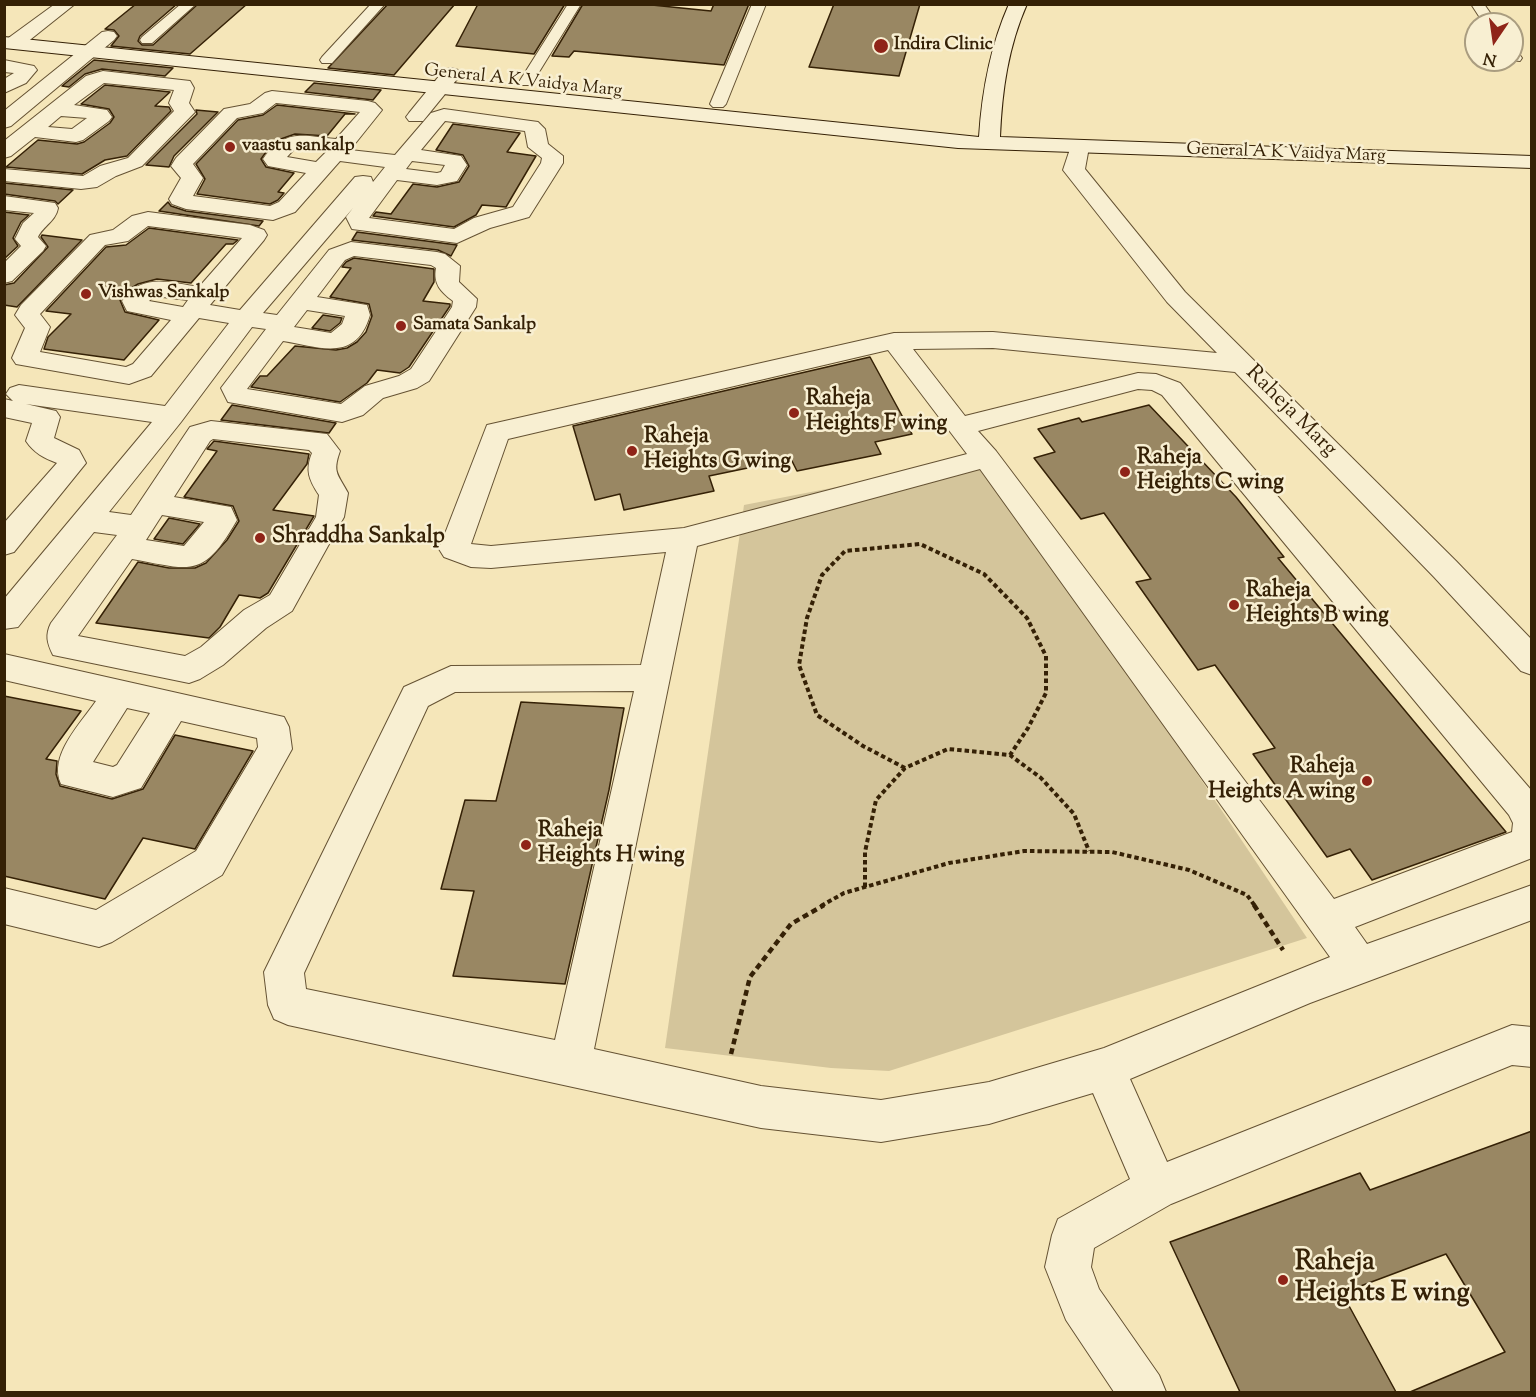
<!DOCTYPE html>
<html>
<head>
<meta charset="utf-8">
<style>
  body { margin:0 }
  #map { position:relative; width:1536px; height:1397px; overflow:hidden; background:#f5e6b9; font-family:"Sorts Mill Goudy",serif }
  canvas { display:block }
  .frame { position:absolute; inset:0; border:6px solid #352106; pointer-events:none }
  .north { position:absolute; left:1464px; top:12px; width:60px; height:60px; box-sizing:border-box; background:#f8efd2; border:2px solid #aa9d80; border-radius:50%; rotate:193deg; font-size:16px; font-weight:700; line-height:24px; text-align:center; color:#352106 }
  .north::after { content:''; display:block; margin:auto; width:21px; height:27px; background:#8f2418; clip-path:polygon(50% 0,100% 100%,50% 72%,0 100%) }
</style>
</head>
<body>
<div id="map">
<canvas width="1536" height="1397"></canvas>
<div class="frame"></div>
<div class="north">N</div>
</div>
<script>
const ctx = document.querySelector('canvas').getContext('2d');
ctx.lineJoin = 'round';
function fill(path, color) { ctx.fillStyle = color; ctx.fill(path, 'evenodd'); }
function trace(path, color, width, dash) { ctx.strokeStyle = color; ctx.lineWidth = width; ctx.lineCap = dash ? 'butt' : 'round'; ctx.setLineDash(dash || []); ctx.stroke(path); }
function label(font, color, halo, rows, align = 'center') {
  ctx.font = font + ' "Sorts Mill Goudy",serif'; ctx.lineWidth = 5; ctx.setLineDash([]); ctx.textBaseline = 'middle'; ctx.strokeStyle = halo; ctx.fillStyle = color; for (const [text, x, y, turn = 0] of rows) {
    ctx.save(); ctx.translate(x, y); ctx.rotate((+turn || 0) * Math.PI / 180); ctx.textAlign = isNaN(turn) ? turn : align; if (halo) ctx.strokeText(text, 0, 0); ctx.fillText(text, 0, 0); ctx.restore();
  }
}
const green = new Path2D(`
  M 986,458 L 1307,938 L 889,1071 L 831,1068 L 665,1048 L 744,505 Z`);
const building = new Path2D(`
  M 136,4 L 177,4 L 140,36 L 138,41 L 142,45 L 153,45 L 198,4 L 247,4 L 190,54 L 111,46 L 119,36 L 114,30 L 105,29 Z
  M 388,4 L 455,4 L 394,75 L 328,68 Z
  M 478,4 L 565,4 L 534,54 L 456,46 Z
  M 583,4 L 642,4 L 711,11 L 714,4 L 749,4 L 724,65 L 574,51 L 569,57 L 552,56 Z
  M 834,4 L 920,4 L 899,76 L 809,67 Z
  M 94,60 L 173,68 L 165,76 L 102,69 L 85,74 L 69,87 L 62,86 Z
  M 314,83 L 381,90 L 373,100 L 305,92 Z
  M 105,85 L 170,92 L 155,106 L 169,107 L 171,111 L 127,156 L 105,160 L 82,174 L 6,167 L 38,140 L 77,144 L 84,142 L 110,123 L 114,117 L 109,109 L 81,104 Z
  M 277,105 L 355,114 L 345,114 L 327,136 L 295,134 L 278,140 L 269,148 L 261,159 L 266,167 L 294,173 L 278,192 L 284,193 L 278,200 L 270,204 L 197,194 L 205,179 L 196,164 L 238,120 L 263,115 Z
  M 196,110 L 218,112 L 174,156 L 169,167 L 146,165 L 197,114 Z
  M 453,124 L 520,133 L 507,152 L 536,156 L 506,207 L 482,205 L 476,215 L 454,227 L 373,216 L 376,212 L 391,214 L 413,184 L 437,187 L 459,182 L 469,166 L 463,155 L 436,150 Z
  M 4,183 L 73,190 L 58,204 L 55,201 L 4,194 Z
  M 168,202 L 171,206 L 186,211 L 263,221 L 259,226 L 159,211 Z
  M 4,212 L 29,215 L 21,222 L 13,238 L 18,246 L 4,259 Z
  M 149,228 L 238,240 L 233,244 L 226,244 L 191,283 L 157,279 L 138,284 L 128,290 L 120,300 L 125,312 L 159,320 L 124,360 L 44,349 L 48,337 L 71,314 L 46,311 L 106,247 L 126,245 Z
  M 357,232 L 457,245 L 451,256 L 438,250 L 352,240 Z
  M 42,235 L 82,240 L 17,307 L 4,305 L 4,285 L 14,283 L 48,247 L 41,237 Z
  M 354,258 L 434,269 L 434,282 L 423,301 L 450,304 L 450,306 L 409,367 L 400,373 L 377,370 L 367,383 L 340,402 L 251,387 L 260,376 L 267,376 L 295,346 L 336,350 L 347,348 L 357,342 L 366,332 L 372,316 L 369,304 L 330,297 L 351,268 L 342,267 L 346,262 Z
  M 323,315 L 342,318 L 340,323 L 330,331 L 312,328 Z
  M 870,357 L 912,434 L 875,442 L 881,454 L 797,471 L 791,459 L 709,476 L 714,491 L 624,510 L 620,494 L 595,500 L 573,426 Z
  M 232,405 L 336,423 L 329,433 L 221,420 Z
  M 1149,405 L 1236,497 L 1284,557 L 1278,558 L 1506,832 L 1372,880 L 1350,849 L 1327,857 L 1253,754 L 1275,748 L 1215,665 L 1198,670 L 1136,582 L 1151,579 L 1104,513 L 1081,519 L 1034,458 L 1055,452 L 1038,429 L 1079,418 L 1082,422 Z
  M 214,441 L 309,454 L 307,464 L 273,510 L 314,516 L 268,593 L 260,598 L 239,595 L 220,627 L 209,638 L 96,623 L 138,562 L 169,568 L 195,568 L 206,563 L 227,540 L 239,521 L 233,506 L 184,497 L 217,451 L 207,449 Z
  M 169,518 L 200,524 L 183,544 L 154,539 Z
  M 4,696 L 81,711 L 46,759 L 57,761 L 56,774 L 60,786 L 112,799 L 143,789 L 175,735 L 253,751 L 195,849 L 143,838 L 105,899 L 4,876 Z
  M 521,702 L 624,708 L 609,790 L 565,984 L 453,976 L 474,891 L 441,889 L 465,800 L 496,801 Z
  M 1532,1131 L 1532,1392 L 1410,1392 L 1505,1352 L 1446,1254 L 1342,1293 L 1396,1392 L 1240,1392 L 1170,1242 L 1360,1173 L 1370,1190 Z`);
const pathFar1 = new Path2D(`
  M 905,768 L 863,746 L 817,715 L 799,665 L 807,618 L 822,575 L 845,551 L 920,544 L 984,574 L 1027,618 L 1046,656 L 1046,693 L 1028,728 L 1010,755
  M 865,887 L 865,852 L 876,800 L 905,768 L 948,749 L 1010,755 L 1041,778 L 1074,814 L 1089,851
  M 821,906 L 844,893 L 949,863 L 1024,851 L 1112,852 L 1189,870 L 1247,895 L 1255,906`);
const path = new Path2D(`
  M 1254,905 L 1283,950
  M 731,1054 L 750,977 L 791,924 L 824,905`);
const lane = new Path2D(`
  M 181,4 L 196,4 L 152,43 L 142,43 L 140,40 L 142,37 Z
  M 371,4 L 385,4 L 332,63 L 322,63 L 320,60 L 322,57 Z
  M 568,4 L 581,4 L 531,85 L 521,85 L 519,82 Z
  M 752,4 L 766,4 L 726,104 L 723,107 L 713,107 L 710,104 Z
  M 1471,4 L 1484,4 L 1498,24 L 1484,24 Z
  M 1512,50 L 1517,51 L 1522,58 L 1520,61 L 1509,60 L 1512,60 Z`);
const street = new Path2D(`
  M 55,4 L 75,4 L 21,47 L 7,47 L 5,43 L 7,39 Z
  M 108,31 L 114,32 L 117,36 L 114,40 L 11,126 L 4,128 L 4,111 L 102,32 Z
  M 4,60 L 34,66 L 37,70 L 26,83 L 4,93 L 4,79 L 14,73 L 4,72 Z
  M 451,68 L 458,70 L 461,74 L 458,78 L 423,121 L 409,121 L 406,117 L 409,113 L 444,70 Z
  M 103,71 L 190,81 L 194,88 L 189,103 L 195,112 L 142,166 L 116,176 L 97,187 L 81,189 L 4,181 L 4,169 L 83,176 L 100,166 L 128,158 L 174,111 L 169,103 L 174,90 L 104,83 L 74,105 L 107,110 L 112,117 L 109,121 L 83,140 L 76,142 L 35,137 L 11,156 L 4,158 L 4,141 L 86,76 ZM 61,116 L 87,118 L 72,129 L 48,127 Z
  M 272,91 L 368,101 L 375,103 L 382,110 L 350,150 L 395,155 L 431,113 L 444,109 L 538,122 L 545,129 L 548,144 L 563,156 L 563,163 L 529,217 L 490,228 L 457,243 L 352,229 L 346,217 L 353,208 L 263,313 L 277,315 L 329,250 L 351,242 L 437,252 L 445,254 L 460,266 L 459,282 L 477,299 L 476,307 L 429,381 L 417,388 L 383,398 L 363,415 L 342,422 L 228,402 L 221,388 L 266,329 L 252,327 L 181,422 L 109,512 L 131,515 L 190,427 L 211,421 L 327,434 L 340,451 C 332,473 338,474 348,493 L 344,517 L 292,611 L 266,628 L 223,665 L 200,679 L 189,683 L 53,655 C 47,643 45,635 51,623 L 117,535 L 94,532 L 18,627 L 4,629 L 4,599 L 152,422 L 26,404 L 56,411 L 60,417 L 54,438 L 79,450 L 86,463 L 14,552 L 4,555 L 4,523 L 57,463 C 44,458 34,453 26,441 L 32,423 L 4,417 L 4,399 L 13,401 L 6,394 L 10,388 L 19,385 L 165,406 L 229,323 L 199,318 L 151,376 L 129,384 L 16,364 L 12,358 L 25,328 L 15,315 L 21,305 L 90,235 L 113,230 L 132,216 L 148,212 L 250,225 L 264,230 L 267,235 L 264,240 L 210,305 L 240,310 L 355,177 L 363,176 L 371,177 L 373,182 L 385,167 L 340,161 L 295,212 L 273,220 L 186,209 L 172,204 L 169,199 L 181,178 L 171,166 L 176,158 L 224,109 L 250,104 L 265,93 ZM 276,103 L 360,112 L 336,139 C 303,136 285,128 263,159 L 268,166 L 306,173 L 279,202 L 270,206 L 193,196 L 203,178 L 193,164 L 237,118 L 263,113 ZM 445,121 L 525,131 L 528,147 L 542,158 L 541,163 L 513,207 L 474,218 L 454,229 L 369,218 L 397,180 L 437,185 L 457,181 L 467,165 L 461,156 L 421,150 ZM 296,147 L 327,151 L 316,162 L 287,157 ZM 412,161 L 445,165 L 441,172 L 437,173 L 406,169 ZM 148,226 L 242,238 L 199,287 C 170,283 142,272 122,301 L 127,311 L 171,320 L 133,364 L 126,367 L 40,352 L 50,327 L 40,314 L 105,245 L 128,241 ZM 354,256 L 431,265 L 436,268 C 433,284 441,292 453,301 L 452,307 L 411,369 L 399,376 L 365,386 L 341,404 L 247,389 L 283,341 C 320,347 356,363 370,315 L 367,305 L 317,297 L 345,260 ZM 154,296 L 188,300 L 183,307 L 149,301 ZM 307,310 L 345,316 L 342,324 L 331,333 L 294,327 ZM 213,439 L 309,450 L 312,453 C 305,470 309,480 319,495 L 316,517 L 270,595 L 244,610 L 201,647 L 185,656 L 78,636 L 132,559 C 192,570 203,579 237,520 L 231,507 L 174,497 L 210,441 ZM 162,515 L 204,522 L 184,546 L 146,540 Z
  M 1079,141 L 1086,143 L 1089,147 L 1085,169 L 1185,292 L 1456,561 L 1532,640 L 1532,675 L 1521,671 L 1434,577 L 1235,372 L 993,348 L 913,349 L 965,416 L 1138,373 L 1156,374 L 1180,383 L 1532,791 L 1532,858 L 1355,927 L 1367,944 L 1532,885 L 1532,920 L 1310,1003 L 1130,1079 L 1167,1162 L 1512,1025 L 1532,1027 L 1532,1067 L 1512,1065 L 1171,1204 L 1094,1248 L 1091,1267 L 1099,1289 L 1159,1375 L 1166,1392 L 1114,1392 L 1066,1320 L 1045,1267 L 1052,1235 L 1058,1219 L 1130,1179 L 1093,1093 L 989,1124 L 881,1142 L 761,1128 L 288,1025 L 274,1019 L 268,1005 L 264,972 L 404,687 L 451,666 L 641,665 L 666,552 L 491,568 L 471,567 L 444,557 L 439,549 L 487,425 L 894,333 L 993,332 L 1217,353 L 1167,302 L 1063,170 L 1072,143 ZM 888,350 L 967,454 L 684,528 L 491,546 L 471,544 L 508,439 ZM 1138,389 L 1152,390 L 1162,395 L 1509,815 L 1513,823 L 1512,832 L 1334,899 L 996,451 L 978,431 ZM 980,469 L 1330,957 L 1104,1048 L 989,1082 L 881,1100 L 761,1086 L 594,1049 L 697,546 ZM 634,691 L 555,1040 L 306,989 L 304,973 L 428,706 L 455,692 Z
  M 4,196 L 55,203 L 58,208 C 56,221 43,226 38,237 L 46,246 L 43,251 L 12,281 L 4,283 L 4,263 L 21,246 L 15,239 L 23,223 L 34,213 L 4,210 Z
  M 4,654 L 284,717 L 289,727 L 292,749 L 222,875 L 112,942 L 99,947 L 4,924 L 4,888 L 96,910 L 196,851 L 258,747 L 257,738 L 181,721 L 141,788 L 113,797 L 61,784 C 48,756 81,723 96,701 L 4,680 ZM 127,708 L 150,713 L 117,765 L 113,767 L 93,762 Z`);
const secondary = new Path2D(`
  M 1009,4 L 1027,4 C 1008,47 1002,91 1000,137 L 1532,156 L 1532,168 L 958,148 L 4,48 L 4,37 L 979,137 C 982,91 990,47 1009,4 Z`);
const markers = [
  [881,46,8,"#8f2418"],
  [230,147,6,"#8f2418"],
  [86,294,6,"#8f2418"],
  [401,326,6,"#8f2418"],
  [794,413,6,"#8f2418"],
  [632,451,6,"#8f2418"],
  [1125,472,6,"#8f2418"],
  [260,538,6,"#8f2418"],
  [1234,605,6,"#8f2418"],
  [1367,781,6,"#8f2418"],
  [526,845,6,"#8f2418"],
  [1283,1280,6,"#8f2418"]
];
const farPoinames = [
  ["Indira Clinic",894,46],
  ["vaastu sankalp",242,147],
  ["Vishwas Sankalp",98,294],
  ["Samata Sankalp",413,326]
];
const farStreetnames = [
  ["General A K Vaidya Marg",523,82,6],
  ["General A K Vaidya Marg",1286,154,2]
];
const poiNames = [
  ["Raheja",806,400],
  ["Heights F wing",806,425],
  ["Raheja",644,438],
  ["Heights G wing",644,463],
  ["Raheja",1137,459],
  ["Heights C wing",1137,484],
  ["Shraddha Sankalp",272,538],
  ["Raheja",1246,592],
  ["Heights B wing",1246,617],
  ["Raheja",1355,768,"right"],
  ["Heights A wing",1355,793,"right"],
  ["Raheja",538,832],
  ["Heights H wing",538,857]
];
const streetNames = [
  ["Raheja Marg",1290,412,45]
];
const nearPoinames = [
  ["Raheja",1295,1264],
  ["Heights E wing",1295,1295]
];
fill(green, '#d4c59b');
fill(building, '#998763');
trace(building, '#352106', 1.5);
trace(lane, '#655233', 2);
trace(street, '#655233', 2);
trace(secondary, '#352106', 2);
trace(pathFar1, '#352106', 4, [4.5, 3]);
trace(path, '#352106', 4.5, [6, 4]);
fill(lane, '#f8efd2');
fill(street, '#f8efd2');
fill(secondary, '#f8efd2');
for (const [x, y, r, color] of markers) { const dot = new Path2D(); dot.arc(x, y, r, 0, 2 * Math.PI); ctx.fillStyle = color; ctx.fill(dot); trace(dot, '#f8efd2', 2); }
label('bold 18px', '#352106', '#f8efd2', farPoinames, 'left');
label('18px', '#352106', '#f8efd2', farStreetnames);
label('bold 22px', '#352106', '#f8efd2', poiNames, 'left');
label('22px', '#352106', '#f8efd2', streetNames);
label('bold 27px', '#352106', '#f8efd2', nearPoinames, 'left');
</script>
</body>
</html>
